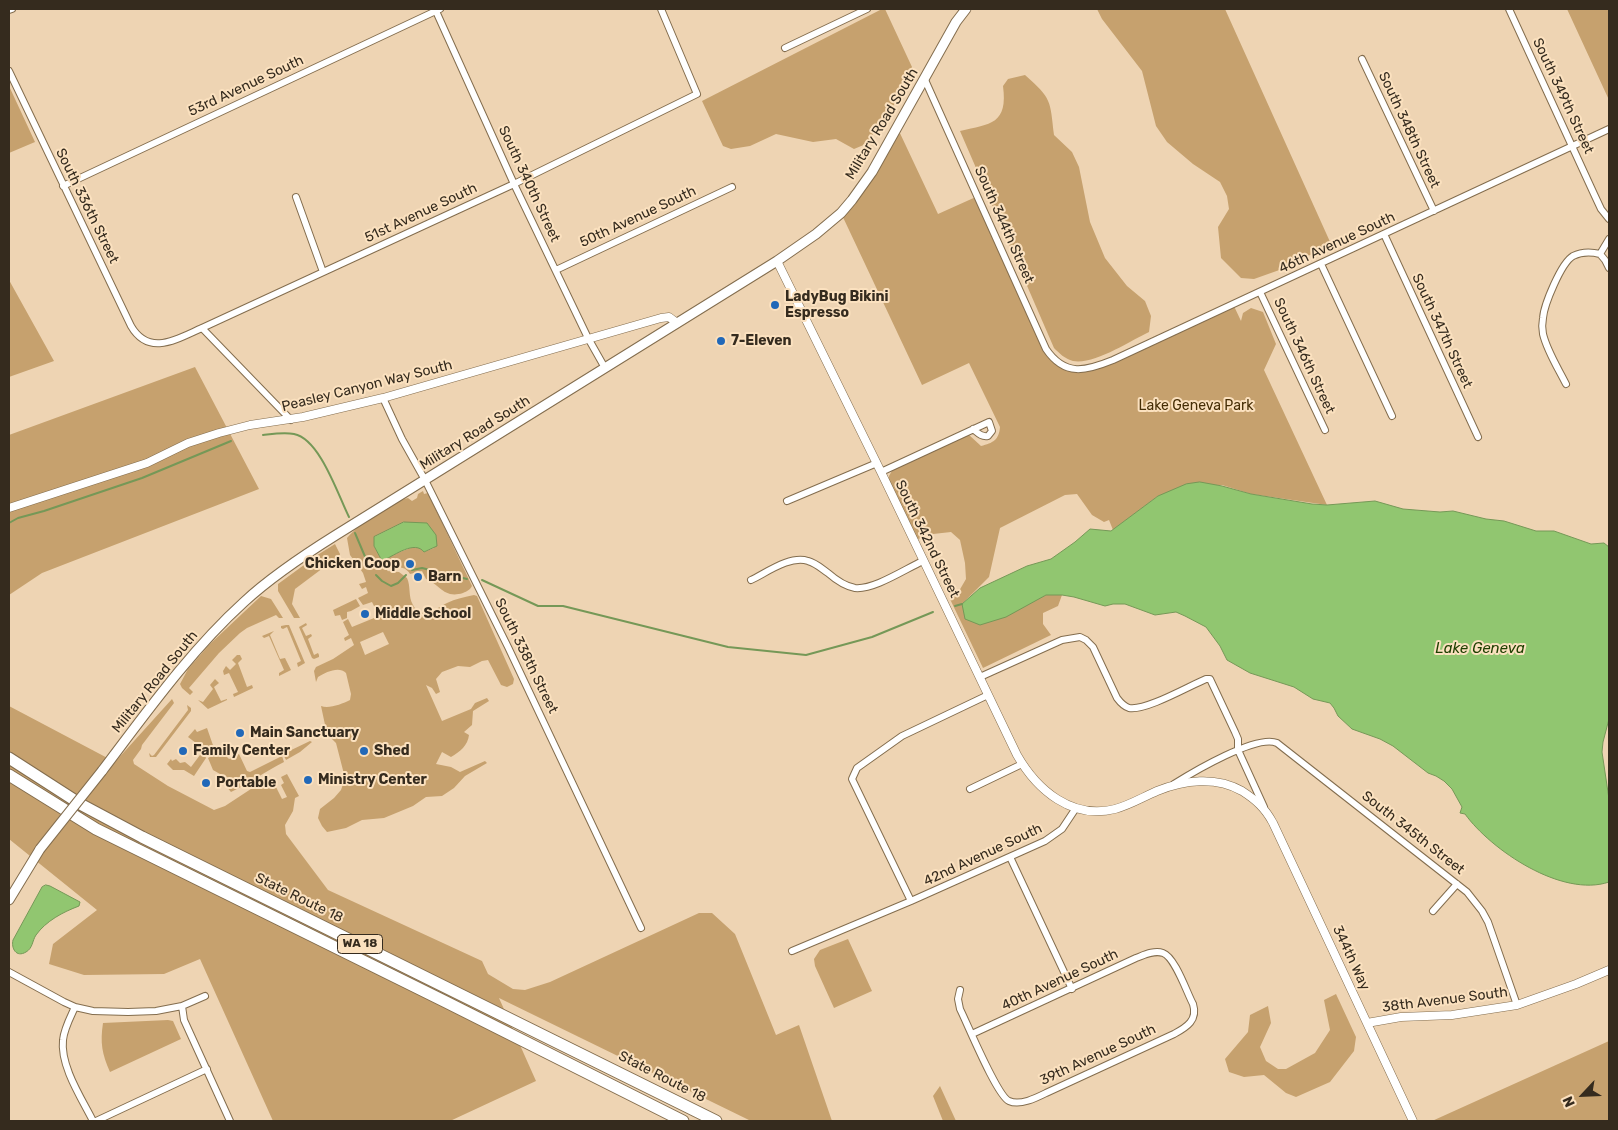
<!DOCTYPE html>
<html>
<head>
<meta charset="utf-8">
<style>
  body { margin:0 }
  #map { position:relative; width:1618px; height:1130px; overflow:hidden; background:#eed4b3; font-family:Rubik,sans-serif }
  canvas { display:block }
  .frame { position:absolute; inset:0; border:10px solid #352b1e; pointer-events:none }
  .north { position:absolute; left:1558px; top:1070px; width:50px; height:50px; -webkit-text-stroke:4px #fbe1bf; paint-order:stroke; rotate:245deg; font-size:14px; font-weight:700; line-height:20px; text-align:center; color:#352b1e }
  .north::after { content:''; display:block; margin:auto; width:18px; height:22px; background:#352b1e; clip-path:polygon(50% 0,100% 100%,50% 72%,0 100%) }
</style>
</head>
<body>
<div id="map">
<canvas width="1618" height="1130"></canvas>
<div class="frame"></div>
<div class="north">N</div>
</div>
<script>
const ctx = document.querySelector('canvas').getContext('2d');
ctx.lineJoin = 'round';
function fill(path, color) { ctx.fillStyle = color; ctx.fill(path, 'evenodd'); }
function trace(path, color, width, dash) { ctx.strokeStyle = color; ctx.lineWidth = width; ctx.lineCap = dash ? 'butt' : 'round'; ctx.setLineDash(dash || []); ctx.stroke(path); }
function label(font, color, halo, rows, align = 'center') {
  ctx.font = font + ' Rubik,sans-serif'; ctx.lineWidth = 4; ctx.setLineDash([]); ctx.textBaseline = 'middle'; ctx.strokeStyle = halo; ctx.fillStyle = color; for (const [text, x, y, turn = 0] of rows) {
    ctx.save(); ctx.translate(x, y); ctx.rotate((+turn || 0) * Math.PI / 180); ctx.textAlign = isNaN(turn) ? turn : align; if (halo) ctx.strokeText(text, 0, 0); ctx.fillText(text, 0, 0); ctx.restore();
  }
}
const green = new Path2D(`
  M 882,9 L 885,9 L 912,67 L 894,105 L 866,144 L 854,149 L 836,139 L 813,142 L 776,134 L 750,146 L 731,149 L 723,146 L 702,101 Z
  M 1097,9 L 1225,9 L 1331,244 L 1285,268 L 1254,279 L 1241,278 L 1221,258 L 1218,227 L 1229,209 L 1227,196 L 1220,182 L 1193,164 L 1167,142 L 1156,126 L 1142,71 L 1102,19 Z
  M 1567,9 L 1609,9 L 1609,100 Z
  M 1025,75 C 1052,99 1050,100 1054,135 L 1072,152 L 1079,167 L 1090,222 L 1105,258 L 1127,286 L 1145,301 L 1151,316 L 1149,332 C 1130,341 1094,365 1073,361 C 1065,359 1059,353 1054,348 L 960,131 C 991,124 1008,124 1003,86 L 1008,79 Z
  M 9,86 L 35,142 L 9,153 Z
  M 898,129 L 938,214 L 978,196 L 1046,349 L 1064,367 L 1092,367 L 1233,304 L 1241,321 L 1243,313 L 1251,308 L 1263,312 L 1276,344 L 1264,370 L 1327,505 L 1251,494 L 1222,485 L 1158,496 L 1113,530 L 1109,520 L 1104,522 L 1092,515 L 1077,494 L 1065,495 L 1000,528 L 989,577 L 962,604 L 1038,598 L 1046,595 L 1062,595 L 1058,606 L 1043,613 L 1043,624 L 1051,635 L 983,668 L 949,597 L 959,591 L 966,579 L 965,563 L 960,540 L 951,532 L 933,534 L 918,539 L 915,534 L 914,535 L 889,483 L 889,476 L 893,469 L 968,434 L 981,446 C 993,443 999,440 1000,427 L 969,363 L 922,385 L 841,213 Z
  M 9,280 L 54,361 L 9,377 Z
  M 195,367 L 259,489 L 42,573 L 9,595 L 9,435 Z
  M 423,491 L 424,494 L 428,493 L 472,586 C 470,590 467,591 463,593 C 443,599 440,584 426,579 L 422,571 L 410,574 C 405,566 398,567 389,568 L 387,571 L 399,572 L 407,578 C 411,586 408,597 413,605 C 421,621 437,608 447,603 C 455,599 465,597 474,595 L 477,596 L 514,679 L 513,684 L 507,687 L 501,685 L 488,660 L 482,661 L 470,667 L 458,666 L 442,672 L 436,679 L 440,692 L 436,694 L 432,688 L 426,685 L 442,721 L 471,709 L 475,703 L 487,698 L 489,701 L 473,711 L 472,725 L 464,732 L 469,735 C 468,745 460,752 451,757 L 442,752 L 436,764 L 451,767 L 460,772 L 485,761 L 487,763 L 465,776 L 454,788 L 442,796 L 426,797 L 413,806 L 384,818 L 362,820 L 346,828 L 327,832 L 322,826 L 318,818 L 320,809 L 334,798 L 341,790 L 345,778 L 336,743 L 327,734 L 321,706 C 329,709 342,704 350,700 L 351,694 L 346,673 C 339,666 326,672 318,677 L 316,682 L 314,671 L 316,667 L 333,659 L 354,645 L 351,638 L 345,641 L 344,638 L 349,635 L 343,622 L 348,619 L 352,627 L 379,616 L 372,602 L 363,605 L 358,598 L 368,593 L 366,587 L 362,589 L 359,584 L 366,582 L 363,573 L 350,555 L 347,538 C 361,522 388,503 408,498 L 412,501 L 417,498 L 418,494 ZM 404,522 L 434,548 L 424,552 L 419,547 L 413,547 L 381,559 L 374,546 L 374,537 ZM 383,632 L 389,644 L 365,655 L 360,642 Z
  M 335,544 L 340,554 L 339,559 L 323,568 L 295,589 L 292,604 L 300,618 L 294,618 L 278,591 L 278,584 L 319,554 Z
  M 261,596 L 271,599 L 283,618 L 279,618 L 276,615 L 247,628 L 240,633 L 219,653 L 189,688 L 193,692 L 190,695 L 182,688 L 180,684 L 188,669 L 210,644 Z
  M 356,599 L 360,606 L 351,611 L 347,612 L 347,618 L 342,620 L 340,615 L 335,616 L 333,610 Z
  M 306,623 L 307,625 L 302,628 L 306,636 L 311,634 L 312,636 L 308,639 L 314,655 L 318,653 L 319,655 L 319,657 L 314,659 L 312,658 L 299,627 Z
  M 286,625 L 289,625 L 305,663 L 298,667 L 297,663 L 301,661 L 287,627 L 283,629 L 281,628 L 281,626 Z
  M 274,631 L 270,635 L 280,659 L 285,658 L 291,670 L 279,676 L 279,673 L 284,670 L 269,636 L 264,638 L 262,636 Z
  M 237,655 L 240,655 L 242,659 L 238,663 L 247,687 L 252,685 L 253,688 L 234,697 L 233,694 L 238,692 L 229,673 L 224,675 L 223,671 L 226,666 L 230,670 L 236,664 L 232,660 Z
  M 215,679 L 219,683 L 214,687 L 221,701 L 227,699 L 227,700 L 208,709 L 198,700 L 203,702 L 213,689 L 210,685 Z
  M 172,699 L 174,703 L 142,745 L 141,749 L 133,760 L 134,764 L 168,786 L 214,810 L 225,806 L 257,785 L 261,789 L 273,781 L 282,799 L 287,797 L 281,785 L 284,783 L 281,777 L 287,774 L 299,796 L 295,798 L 293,811 L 285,825 L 286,834 L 328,890 L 482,961 L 488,974 L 513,989 L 525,990 L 550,982 L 699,913 L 712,913 L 735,934 L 776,1035 L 799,1025 L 832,1121 L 751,1121 L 499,998 L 536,1081 L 450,1121 L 273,1121 L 200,959 L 164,974 L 84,975 L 49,964 L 53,944 L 97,910 L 9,839 L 9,706 L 115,762 Z
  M 187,705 L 191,708 L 191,711 L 156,757 L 150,757 L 149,753 L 152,756 L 154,755 L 188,710 Z
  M 207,728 L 215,751 L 207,754 L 204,749 L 188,737 L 195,729 L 197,732 Z
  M 310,741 L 312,742 L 300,752 L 286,760 L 283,754 Z
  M 203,751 L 206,758 L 194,776 L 184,770 L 173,770 L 167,764 L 171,759 L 172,761 L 176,759 L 180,763 L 185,762 L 191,767 Z
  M 221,751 L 229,759 L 239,754 L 247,771 L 250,772 L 282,756 L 284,762 C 266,771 250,783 231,792 L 225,785 L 227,778 L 213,770 L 208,758 Z
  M 848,939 L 872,991 L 834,1008 L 815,966 L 814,959 L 820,950 Z
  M 1336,994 L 1356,1037 L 1354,1051 L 1330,1082 L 1296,1097 L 1286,1093 L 1264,1075 L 1244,1077 L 1229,1072 L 1225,1059 L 1248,1032 L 1250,1015 L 1268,1006 L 1271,1023 L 1260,1047 L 1266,1061 L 1278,1069 L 1286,1069 L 1315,1053 L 1330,1030 L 1324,1000 Z
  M 168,1020 L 173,1021 L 181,1039 L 110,1072 C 102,1054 100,1043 103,1023 Z
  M 1609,1041 L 1609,1121 L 1432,1121 Z
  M 940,1086 L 956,1121 L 943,1121 L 933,1096 Z`);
const water = new Path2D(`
  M 1200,482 L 1222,486 L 1251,494 L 1312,504 L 1327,505 L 1375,501 L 1403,509 L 1440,512 L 1453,511 L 1486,519 L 1504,521 L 1536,531 L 1554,531 L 1591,544 L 1604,543 L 1609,547 L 1609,719 L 1603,742 L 1602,752 L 1609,799 L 1609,882 C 1562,898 1491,850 1465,814 L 1460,813 L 1462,807 L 1452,789 L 1444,781 L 1436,776 L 1428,773 L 1393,746 L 1380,739 L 1352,729 L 1338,716 L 1334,708 L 1330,703 L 1313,699 L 1294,687 L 1250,673 L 1227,660 L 1220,646 L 1206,627 L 1185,616 L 1176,612 L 1155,615 L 1125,604 L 1113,604 L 1105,606 L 1074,597 L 1062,595 L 1046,595 L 1006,617 L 980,625 L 965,619 L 962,604 L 980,588 L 1027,566 L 1051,559 L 1075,542 L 1090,529 L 1111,531 L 1158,496 L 1186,484 Z
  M 404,522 L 427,523 L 436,535 L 437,546 L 424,552 C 415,540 395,555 384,560 L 381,559 L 374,546 L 374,537 Z
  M 46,885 L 50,886 L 80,902 L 79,906 C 63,912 46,921 36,935 C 32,941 33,948 26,952 C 16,958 11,948 13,940 L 42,887 Z`);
const stream = new Path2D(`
  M 263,435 C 272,434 284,432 294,434 C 320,439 338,495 349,517
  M 9,523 L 18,518 L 44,511 L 142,478 L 231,441
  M 355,533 L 369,566
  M 412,570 L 422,568 L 467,579
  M 376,575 L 382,581 L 391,586 L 398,583 L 406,575
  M 482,580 L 538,606 L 563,606 L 728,647 L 806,655 L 872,637 L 933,612
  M 955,606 L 962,604`);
const minor = new Path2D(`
  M 435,9 L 514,184 L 588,338 L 605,368
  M 1509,9 L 1594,194 L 1601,209 L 1609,219
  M 9,10 L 12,9
  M 785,48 L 867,9
  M 1362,59 L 1434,211
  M 9,71 L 131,326 C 149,357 177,339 202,328 L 514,184 L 697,94 L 661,9
  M 925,80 L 1046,349 C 1065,377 1086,371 1113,360 L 1609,129
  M 63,186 L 440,9
  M 296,197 L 323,272
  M 1384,234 L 1478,437
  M 1609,239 L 1600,254 L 1605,260 L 1609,268
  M 1321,264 L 1392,416
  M 556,270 L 732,187
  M 1260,292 L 1325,430
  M 202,328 L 291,420
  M 1566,384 C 1558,368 1547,351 1543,334 C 1542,329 1542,323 1543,318 C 1544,305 1561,263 1573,256 C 1581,252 1592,252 1600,254
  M 383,398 L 402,439 L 425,480 L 508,647 L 641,928
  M 881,472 L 989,422 L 992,431 L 988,436 C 981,437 978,433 973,429
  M 787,501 L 877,463
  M 751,580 C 766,573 790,555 808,561 C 816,563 822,569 828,573 C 836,580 844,586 855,588 C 874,590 905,569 923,561
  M 980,677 L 1062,640 L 1080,637 L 1086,640 L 1093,647 L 1117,698 C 1120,702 1123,706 1129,708 C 1146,711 1189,686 1206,679 L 1210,679 L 1235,732 L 1238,739 L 1238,750 L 1264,807
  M 1174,784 C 1193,772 1257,734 1277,743 L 1467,892 L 1482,911 L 1488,922 L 1517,1005
  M 970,789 L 1022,764
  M 1010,857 L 1072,989
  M 911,901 L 852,779 L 857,768 L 902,736 L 988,695
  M 1433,911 L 1457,884
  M 792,951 L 911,901 L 1045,841 L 1062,829 L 1076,808
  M 9,972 L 64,1002 L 75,1007 L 93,1011 L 128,1012 L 156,1011 L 182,1006 L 205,996
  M 960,990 L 958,999 L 960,1009 C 968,1025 997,1096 1009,1101 C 1020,1106 1036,1098 1046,1093 L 1174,1034 C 1187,1027 1198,1020 1193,1004 C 1187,993 1175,957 1163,953 C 1154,950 1144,955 1136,958 L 972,1034
  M 182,1006 L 184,1020 L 230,1121
  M 75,1007 C 70,1018 64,1029 63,1040 C 60,1066 82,1099 93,1121
  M 96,1121 L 207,1069`);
const tertiary = new Path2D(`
  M 777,261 L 881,472 L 1017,755 C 1037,790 1072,820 1115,809 C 1130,805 1143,797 1157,791 C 1184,780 1216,776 1242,791 C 1256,800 1265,808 1273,823 L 1413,1121
  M 9,508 L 147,463 L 188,443 L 219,433 L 250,425 L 303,417 L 383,398 L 661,318 L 669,317 L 677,323
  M 1367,1023 L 1401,1017 L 1452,1015 L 1517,1005 L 1576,984 L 1609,970`);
const secondary = new Path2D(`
  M 102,771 C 146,713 190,651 244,602 C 272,576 304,555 336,535 L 777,261 L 816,234 L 841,213 L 852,200 L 872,172 L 956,22 L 966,9
  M 9,900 L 40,849`);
const motorway = new Path2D(`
  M 9,758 L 82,805 L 142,837 L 716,1121
  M 9,775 L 96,829 L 446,1002 L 683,1121`);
const secondaryBridge = new Path2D(`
  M 40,849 L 102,771`);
const markers = [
  [775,305,5,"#2168b8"],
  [721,341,5,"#2168b8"],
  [410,564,5,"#2168b8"],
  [418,577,5,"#2168b8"],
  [365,614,5,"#2168b8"],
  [240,733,5,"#2168b8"],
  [183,751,5,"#2168b8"],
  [364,751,5,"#2168b8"],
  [308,780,5,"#2168b8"],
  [206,783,5,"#2168b8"]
];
const shields = [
  [360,944,45]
];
const shieldNames = [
  ["WA 18",360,944]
];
const streetNames = [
  ["53rd Avenue South",246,86,-25],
  ["South 349th Street",1563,96,65],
  ["Military Road South",882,124,-59],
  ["South 348th Street",1409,130,65],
  ["South 340th Street",529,184,65],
  ["South 336th Street",87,206,64],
  ["51st Avenue South",421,213,-25],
  ["50th Avenue South",638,217,-25],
  ["South 344th Street",1004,225,66],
  ["46th Avenue South",1337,243,-25],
  ["South 347th Street",1442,331,65],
  ["South 346th Street",1304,356,65],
  ["Peasley Canyon Way South",367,386,-14],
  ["Military Road South",475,433,-32],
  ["South 342nd Street",927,539,64],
  ["South 338th Street",526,656,64],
  ["Military Road South",155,682,-51],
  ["South 345th Street",1413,833,38],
  ["42nd Avenue South",983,855,-25],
  ["State Route 18",299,898,26],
  ["344th Way",1351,958,65],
  ["40th Avenue South",1060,980,-25],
  ["38th Avenue South",1445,1000,-7],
  ["39th Avenue South",1098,1055,-25],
  ["State Route 18",662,1077,27]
];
const poiNames = [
  ["LadyBug Bikini",785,297],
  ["Espresso",785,313],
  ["7-Eleven",731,341],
  ["Chicken Coop",400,564,"right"],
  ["Barn",428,577],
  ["Middle School",375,614],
  ["Main Sanctuary",250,733],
  ["Family Center",193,751],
  ["Shed",374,751],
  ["Ministry Center",318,780],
  ["Portable",216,783]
];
const parkNames = [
  ["Lake Geneva Park",1196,406]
];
const waterNames = [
  ["Lake Geneva",1480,649]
];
fill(green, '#c6a16e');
fill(water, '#91c670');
trace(water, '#759857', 1);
trace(stream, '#759857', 2);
trace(minor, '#836d4e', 8);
trace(tertiary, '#836d4e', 9);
trace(secondary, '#836d4e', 11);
trace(motorway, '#836d4e', 13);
trace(minor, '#fff', 6);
trace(tertiary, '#fff', 8);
trace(secondary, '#fff', 9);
trace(motorway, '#fff', 11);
trace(secondaryBridge, '#836d4e', 11, []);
trace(secondaryBridge, '#fff', 9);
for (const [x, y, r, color] of markers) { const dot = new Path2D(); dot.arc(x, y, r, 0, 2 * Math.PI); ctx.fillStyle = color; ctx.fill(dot); trace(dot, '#fbe1bf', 2); }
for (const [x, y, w] of shields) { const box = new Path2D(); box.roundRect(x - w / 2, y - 9.5, w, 19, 4); ctx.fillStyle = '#fbe1bf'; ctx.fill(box); trace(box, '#352b1e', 1); }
label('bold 12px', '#352b1e', null, shieldNames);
label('14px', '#352b1e', '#fbe1bf', streetNames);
label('bold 14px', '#352b1e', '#fbe1bf', poiNames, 'left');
label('14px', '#462e06', '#fbe1bf', parkNames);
label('italic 15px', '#1e3f00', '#fbe1bf', waterNames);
</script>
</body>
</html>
